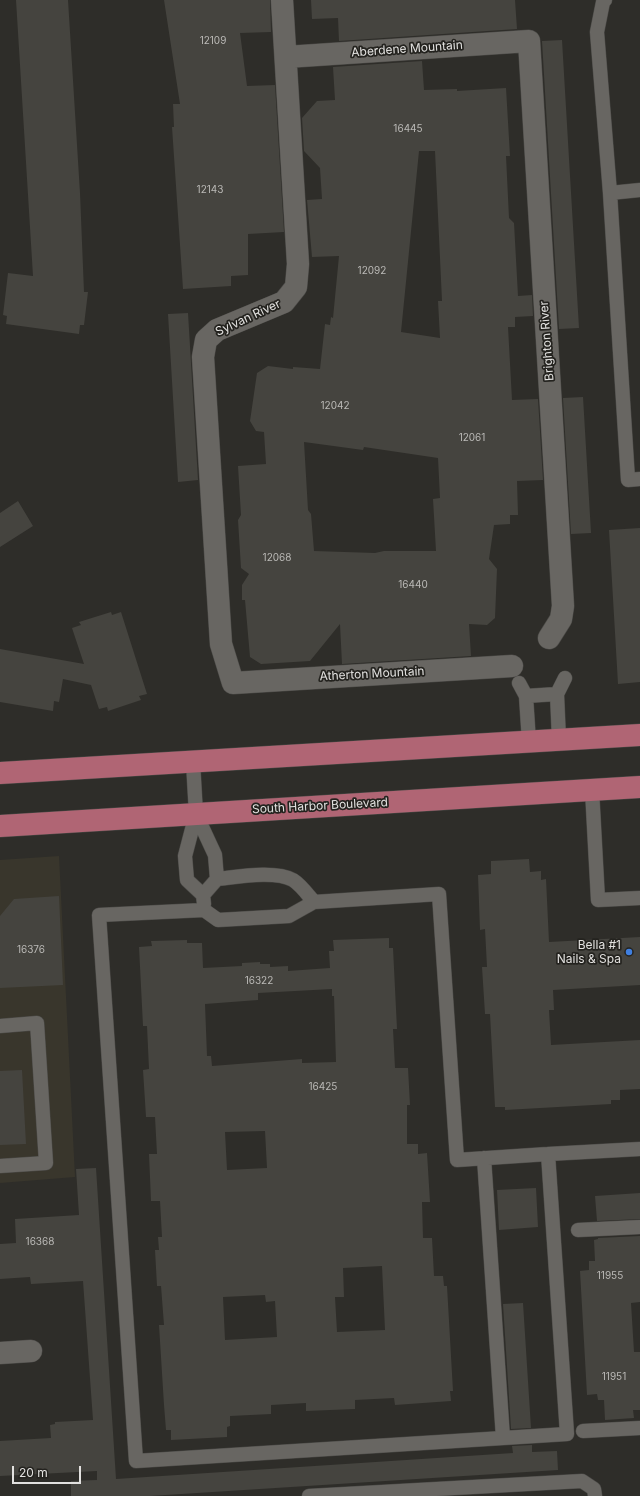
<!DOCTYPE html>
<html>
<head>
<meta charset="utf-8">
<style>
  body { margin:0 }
  #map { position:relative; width:640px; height:1496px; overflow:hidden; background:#2e2d29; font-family:Inter,sans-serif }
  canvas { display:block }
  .scale { position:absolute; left:12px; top:1466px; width:69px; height:18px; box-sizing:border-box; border:2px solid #e2e1df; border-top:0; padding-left:5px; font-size:12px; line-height:14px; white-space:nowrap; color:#e2e1df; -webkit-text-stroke:3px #24231f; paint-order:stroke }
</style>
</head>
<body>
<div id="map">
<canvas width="640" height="1496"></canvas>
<div class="scale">20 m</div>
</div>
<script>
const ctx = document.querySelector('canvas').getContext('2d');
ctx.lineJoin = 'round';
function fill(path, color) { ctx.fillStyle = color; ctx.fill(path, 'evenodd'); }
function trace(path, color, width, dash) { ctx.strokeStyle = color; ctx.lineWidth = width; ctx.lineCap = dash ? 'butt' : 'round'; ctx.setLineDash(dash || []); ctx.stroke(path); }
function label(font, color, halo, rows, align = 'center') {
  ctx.font = font + ' Inter,sans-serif'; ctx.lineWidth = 3.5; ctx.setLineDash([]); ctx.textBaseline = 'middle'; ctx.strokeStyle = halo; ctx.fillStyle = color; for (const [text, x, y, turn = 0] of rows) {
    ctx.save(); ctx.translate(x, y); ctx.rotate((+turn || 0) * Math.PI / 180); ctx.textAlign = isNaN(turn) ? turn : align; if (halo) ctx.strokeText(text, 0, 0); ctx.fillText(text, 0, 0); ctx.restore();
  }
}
const built = new Path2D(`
  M 59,856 L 75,1177 L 0,1183 L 0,860 Z`);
const building = new Path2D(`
  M 16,0 L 68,0 L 80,193 L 84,292 L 88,292 L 84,325 L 80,325 L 79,334 L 6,324 L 7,316 L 3,315 L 8,273 L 33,276 Z
  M 164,0 L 270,0 L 271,32 L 240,33 L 247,86 L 275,85 L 284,232 L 248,234 L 248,275 L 231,276 L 231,286 L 183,289 L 172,127 L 174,127 L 173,104 L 180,104 Z
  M 311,0 L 515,0 L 517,29 L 339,41 L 338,18 L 312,19 Z
  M 562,40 L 579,328 L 559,329 L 542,41 Z
  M 422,61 L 424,90 L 457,89 L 457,91 L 506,88 L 510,156 L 506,156 L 509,218 L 514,223 L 518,296 L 532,295 L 533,316 L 515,317 L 515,327 L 508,327 L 512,400 L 538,399 L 543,480 L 517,481 L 518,515 L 510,515 L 510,524 L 494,525 L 489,559 L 497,569 L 495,618 L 487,625 L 469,624 L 471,656 L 342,664 L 340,624 L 310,661 L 261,664 L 250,657 L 245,600 L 242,600 L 242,585 L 249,574 L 241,568 L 238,520 L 241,515 L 238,466 L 266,464 L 264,432 L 256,431 L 250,421 L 257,373 L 268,366 L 293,369 L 293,367 L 320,369 L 325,324 L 330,325 L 331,317 L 333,318 L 339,256 L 312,257 L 307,200 L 322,199 L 320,168 L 304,151 L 302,118 L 317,101 L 335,100 L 333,67 ZM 419,151 L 435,151 L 442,301 L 438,301 L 440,338 L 401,332 ZM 304,442 L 363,450 L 364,447 L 438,458 L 440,498 L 433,499 L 436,551 L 384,551 L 375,553 L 314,551 L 311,514 L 308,510 Z
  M 188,313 L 198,480 L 178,482 L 168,314 Z
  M 583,397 L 591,533 L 571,534 L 563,398 Z
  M 18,501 L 33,526 L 0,547 L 0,513 Z
  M 640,528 L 640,682 L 618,684 L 609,530 Z
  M 111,612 L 112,615 L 121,612 L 147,694 L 139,696 L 141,700 L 108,711 L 107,707 L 99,709 L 91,685 L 63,679 L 59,702 L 54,701 L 53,711 L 0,702 L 0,649 L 84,664 L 72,628 L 81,625 L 79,622 Z
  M 529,859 L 530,872 L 541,871 L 541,880 L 546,879 L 549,942 L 640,937 L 640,985 L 553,990 L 554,1010 L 549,1010 L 551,1045 L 640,1040 L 640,1089 L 620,1090 L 620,1100 L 611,1100 L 611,1104 L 505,1110 L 505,1107 L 495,1107 L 490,1014 L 485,1014 L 482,967 L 487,967 L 485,929 L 480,930 L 478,875 L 491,874 L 491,861 Z
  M 59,896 L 63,985 L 0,988 L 0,916 L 14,899 Z
  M 389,938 L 389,948 L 393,948 L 397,1029 L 393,1029 L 395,1068 L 408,1068 L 410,1105 L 407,1105 L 407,1144 L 418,1144 L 418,1154 L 427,1153 L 430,1202 L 422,1202 L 423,1238 L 432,1238 L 434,1276 L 443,1276 L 444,1286 L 447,1286 L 453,1391 L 450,1391 L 451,1401 L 395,1405 L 394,1398 L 355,1400 L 355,1409 L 306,1411 L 306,1403 L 271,1405 L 271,1414 L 230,1416 L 230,1426 L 227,1427 L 227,1437 L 171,1440 L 171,1430 L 166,1430 L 164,1405 L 159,1325 L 164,1325 L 161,1286 L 157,1286 L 155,1250 L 159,1250 L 158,1237 L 162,1237 L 160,1201 L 151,1201 L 149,1154 L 157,1154 L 155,1117 L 146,1117 L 143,1070 L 149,1069 L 147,1026 L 143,1026 L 139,947 L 152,946 L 151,941 L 187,940 L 187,943 L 202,943 L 203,968 L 242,966 L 242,963 L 260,962 L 260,964 L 270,964 L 270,967 L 288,966 L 288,971 L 330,968 L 329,951 L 334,951 L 333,940 ZM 332,989 L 332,996 L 334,996 L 336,1062 L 302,1063 L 302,1059 L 212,1066 L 211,1056 L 207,1056 L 205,1004 L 258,1000 L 258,993 ZM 265,1131 L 267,1168 L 227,1170 L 225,1132 ZM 382,1266 L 385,1330 L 337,1332 L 335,1297 L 344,1297 L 343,1268 ZM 265,1295 L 266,1302 L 275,1301 L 277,1337 L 225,1340 L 223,1297 Z
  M 22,1070 L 26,1144 L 0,1145 L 0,1071 Z
  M 96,1168 L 116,1479 L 513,1453 L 512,1446 L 532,1445 L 532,1452 L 557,1451 L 558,1470 L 150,1496 L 71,1496 L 71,1481 L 97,1480 L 97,1471 L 0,1476 L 0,1441 L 51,1438 L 50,1425 L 55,1424 L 55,1422 L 93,1420 L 83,1281 L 31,1284 L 30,1277 L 0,1279 L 0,1244 L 16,1243 L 15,1219 L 79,1215 L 76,1169 Z
  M 536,1188 L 538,1227 L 499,1230 L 497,1190 Z
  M 640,1193 L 640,1219 L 597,1221 L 595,1196 Z
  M 640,1236 L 640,1302 L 631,1303 L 634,1352 L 640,1352 L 640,1410 L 633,1410 L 634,1418 L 605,1420 L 604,1400 L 598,1400 L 597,1394 L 587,1395 L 580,1271 L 589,1270 L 589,1261 L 595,1261 L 594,1240 L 598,1239 L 598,1238 Z
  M 523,1303 L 531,1428 L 511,1429 L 503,1304 Z`);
const lane = new Path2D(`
  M 605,0 L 603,2 L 597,32 L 610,193
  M 640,190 L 610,193 L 628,480 L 640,479
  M 519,683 L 526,696 L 529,742
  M 526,696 L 557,694
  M 559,740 L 557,694 L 565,678
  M 193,762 L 196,814 L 185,856 L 187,880 L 203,895
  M 592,790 L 598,900 L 640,898
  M 196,814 L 215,855 L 217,879 L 203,895 L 204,904
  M 217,879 C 237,877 275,870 293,880 C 301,885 308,895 314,902
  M 0,1026 L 37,1023 L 46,1163 L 0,1166
  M 548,1154 L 457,1160 L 439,894 L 314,902 L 289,916 L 218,920 L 204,910 L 99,915 L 136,1461 L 567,1434 L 548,1154 L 640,1149
  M 484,1158 L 503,1438
  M 578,1230 L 640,1227
  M 583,1431 L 640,1428
  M 309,1496 L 582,1481 L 594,1489 L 595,1496`);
const street = new Path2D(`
  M 282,0 L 298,264 L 296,287 L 284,302 L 217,330 L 206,340 L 203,357 L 221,644 L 233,683 L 512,666
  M 286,57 L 529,41 L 563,606 L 561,619 L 549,638
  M 0,1353 L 31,1351`);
const primary = new Path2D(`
  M 0,773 L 640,735
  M 0,826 L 640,787`);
const markers = [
  [629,952,4,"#3f7fe0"]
];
const numberNames = [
  ["12109",213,41],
  ["16445",408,129],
  ["12143",210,190],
  ["12092",372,271],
  ["12042",335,406],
  ["12061",472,438],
  ["12068",277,558],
  ["16440",413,585],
  ["16376",31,950],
  ["16322",259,981],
  ["16425",323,1087],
  ["16368",40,1242],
  ["11955",610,1276],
  ["11951",614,1377]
];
const streetNames = [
  ["Aberdene Mountain",407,49,-4],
  ["Sylvan River",248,318,-25],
  ["Brighton River",547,341,-94],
  ["Atherton Mountain",372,674,-3],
  ["South Harbor Boulevard",320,806,-3]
];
const poiNames = [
  ["Bella #1",621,945],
  ["Nails & Spa",621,959]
];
fill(built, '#39362c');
fill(building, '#45443f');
trace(lane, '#4b4a47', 15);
trace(street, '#4b4a47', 23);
trace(primary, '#4b4a47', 23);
trace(lane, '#686662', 14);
trace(street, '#686662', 22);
trace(primary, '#b06574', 22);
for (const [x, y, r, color] of markers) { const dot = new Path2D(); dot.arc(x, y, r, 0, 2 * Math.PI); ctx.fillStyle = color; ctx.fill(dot); trace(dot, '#24231f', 1.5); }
label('10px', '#bbbab7', null, numberNames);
label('12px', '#e2e1df', '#24231f', streetNames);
label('12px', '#e2e1df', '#24231f', poiNames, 'right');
</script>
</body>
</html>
